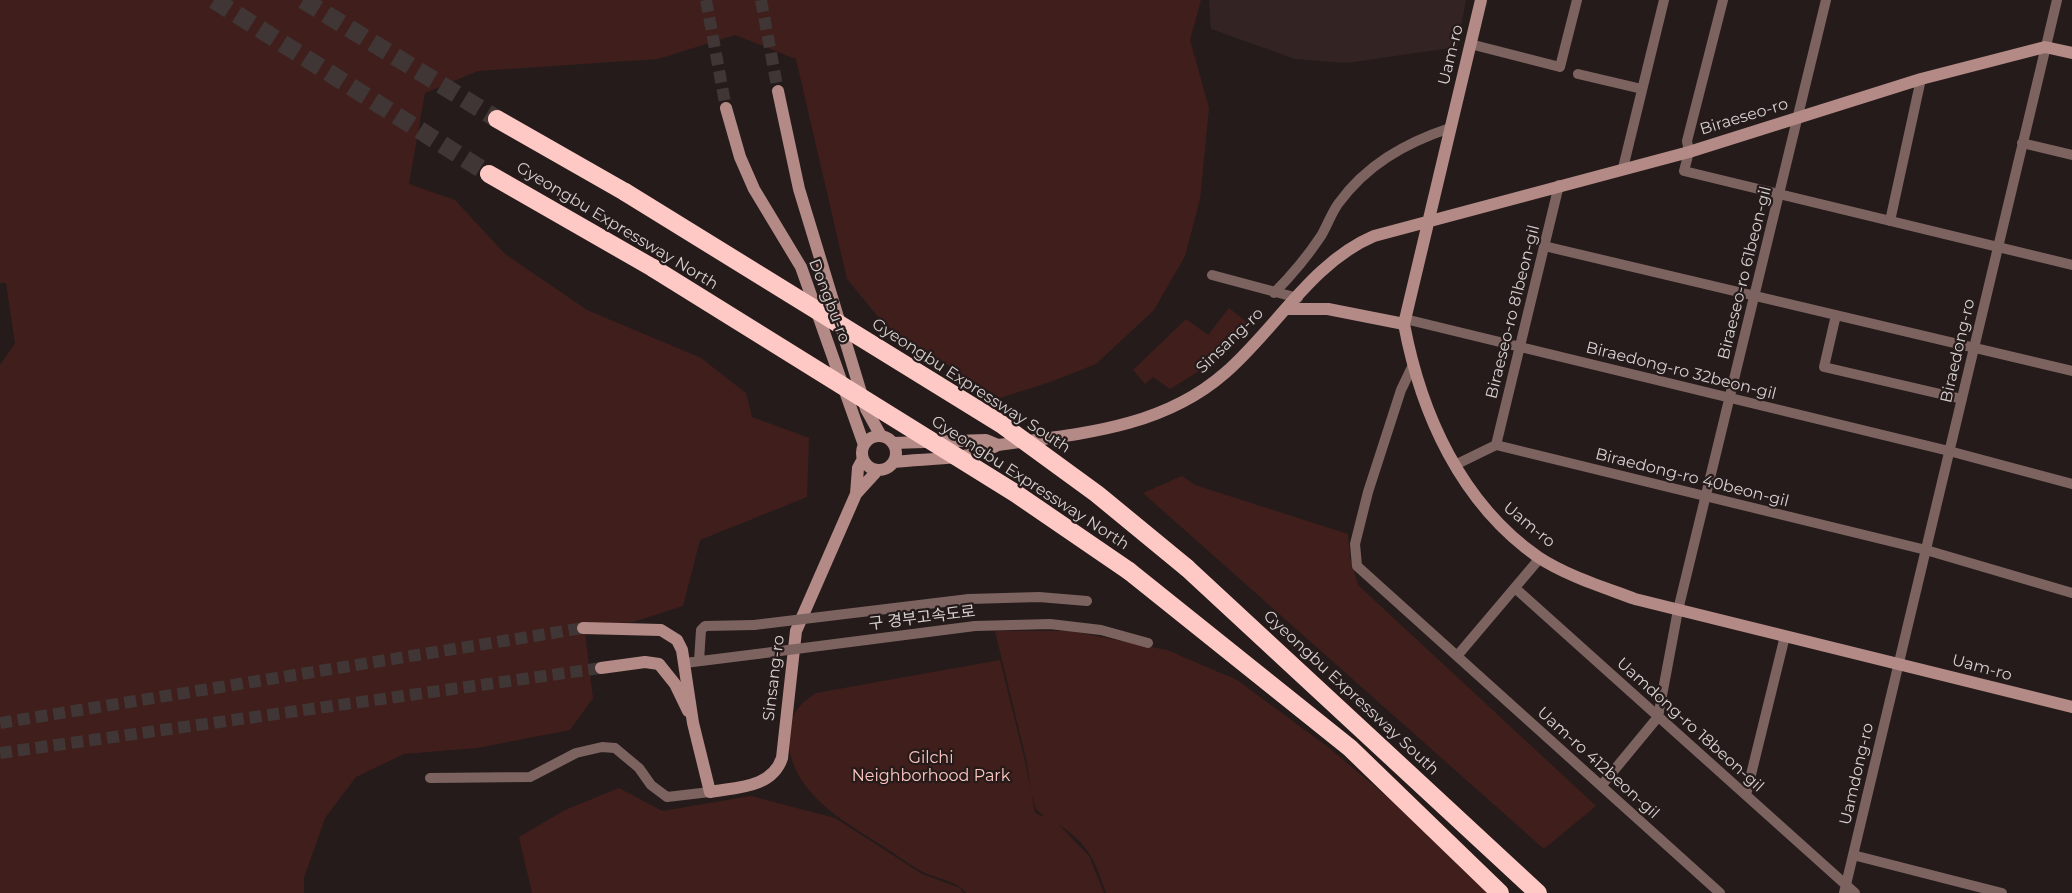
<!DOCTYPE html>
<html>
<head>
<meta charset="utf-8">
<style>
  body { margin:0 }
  canvas { display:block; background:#241b1a }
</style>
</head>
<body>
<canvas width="2072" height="893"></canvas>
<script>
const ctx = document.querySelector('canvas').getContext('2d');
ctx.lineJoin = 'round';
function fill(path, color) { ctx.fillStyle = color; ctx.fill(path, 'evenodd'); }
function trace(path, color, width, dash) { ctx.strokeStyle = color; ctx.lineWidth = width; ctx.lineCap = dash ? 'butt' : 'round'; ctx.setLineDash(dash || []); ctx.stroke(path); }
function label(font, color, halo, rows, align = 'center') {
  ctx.font = font + ' Montserrat,"Noto Sans KR",sans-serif'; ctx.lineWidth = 4.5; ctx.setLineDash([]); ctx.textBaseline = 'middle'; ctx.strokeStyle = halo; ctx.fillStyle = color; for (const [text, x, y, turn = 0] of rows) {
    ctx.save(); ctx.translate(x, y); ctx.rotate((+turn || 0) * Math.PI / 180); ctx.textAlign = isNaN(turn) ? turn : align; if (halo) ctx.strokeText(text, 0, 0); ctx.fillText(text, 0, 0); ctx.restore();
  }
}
const built = new Path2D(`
  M 1209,0 L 1466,0 L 1457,47 L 1347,63 L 1295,59 L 1211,29 Z`);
const green = new Path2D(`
  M 0,0 L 1201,0 L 1190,40 L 1209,108 L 1200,199 L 1185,256 L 1154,310 L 1096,364 L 1050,382 L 1000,398 L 885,325 L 847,279 L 796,59 L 735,35 L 658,59 L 478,71 L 425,93 L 409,184 L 455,200 L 505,254 L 587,310 L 701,358 L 746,393 L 752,417 L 809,438 L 807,497 L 700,540 L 683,606 L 633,622 L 584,625 L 593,698 L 570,730 L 477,748 L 404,754 L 356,777 L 325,818 L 304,878 L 304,893 L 0,893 L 0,365 L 15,343 L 6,283 L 0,283 Z
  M 1229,308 L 1249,324 C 1227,353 1201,371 1170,389 L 1153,377 L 1145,384 L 1133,370 L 1186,319 L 1208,335 Z
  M 1182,476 L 1195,485 L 1348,534 L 1350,558 L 1358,585 L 1596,806 L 1544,849 L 1143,493 Z
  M 995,631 L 1071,631 L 1167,650 L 1237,680 L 1328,747 L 1417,822 L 1488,893 L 1106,893 C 1095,861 1089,844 1059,825 L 1089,856 L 1104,893 L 966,893 C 957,881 939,879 925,873 C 911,866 897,855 883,846 C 845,822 795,795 789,746 C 786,720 796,706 816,693 L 1000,660 L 1025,761 L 1035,813 L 1045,817 L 1036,809 L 1031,793 L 1027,763 Z
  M 619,788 L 662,811 L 751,796 L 835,818 L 922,874 L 960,888 L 963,893 L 532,893 L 519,837 L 565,810 Z`);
const secondaryTunnel = new Path2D(`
  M 706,0 L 726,108
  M 761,0 L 778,91
  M 0,723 L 583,628
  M 0,753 L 601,668`);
const highwayTunnel = new Path2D(`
  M 214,0 L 489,174
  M 303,0 L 497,119`);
const street = new Path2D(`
  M 1723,0 L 1687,141 L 1689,152 L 1684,171 L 2072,265
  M 1470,44 L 1560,67 L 1577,0
  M 1578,74 L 1642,89
  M 2022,143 L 2072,155
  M 1623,168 L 1664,0
  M 1890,221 L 1921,79
  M 1544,246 L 2072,371
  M 1212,275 L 1298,298
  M 1274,293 C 1292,275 1307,257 1321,236 C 1327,226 1331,214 1338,204 C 1366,165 1405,143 1450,128
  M 1836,315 L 1824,367 L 1962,399
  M 1405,319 L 1949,451 L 2072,484
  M 1412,367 L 1401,390 L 1368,492 L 1355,544 L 1357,566 L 1720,893
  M 1496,445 L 1559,185
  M 1455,465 L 1496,445 L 1926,550 L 2072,593
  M 1515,588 L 1855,893
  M 969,599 L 1039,597 L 1087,601
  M 975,626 L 1050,624 L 1101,630 L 1148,643
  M 1457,656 L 1540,558
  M 699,661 L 701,630 L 705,626 L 754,625
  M 685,663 L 757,654
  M 430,778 L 530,777 L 576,753 L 602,747 L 615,748 L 639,768 L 651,785 L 667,797 L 710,792
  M 1601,786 L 1658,717 L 1678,610 L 1826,0
  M 1746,795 L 1785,636
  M 1853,855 L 2002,893
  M 1844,893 L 2057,0`);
const secondary = new Path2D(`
  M 1481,0 L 1404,324 C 1421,414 1461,503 1538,557 C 1567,576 1603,587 1635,599 L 2072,707
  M 778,91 L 799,189 L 866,409 L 881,436
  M 726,108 L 740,157 L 754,189 L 801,267 L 864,445
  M 1287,309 L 1328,309 L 1404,324
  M862 453a17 17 0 1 1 34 0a17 17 0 1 1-34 0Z
  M 893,443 L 986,440 L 998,445
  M 894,462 C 927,458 969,461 998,445 C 1078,434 1161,429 1225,373 C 1275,330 1312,262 1374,236 L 1689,152 L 1921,79 L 2045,47 L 2072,53
  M 856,494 L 858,468 L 863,459
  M 583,628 L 661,630 L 677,640 L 682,650 L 693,723 L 710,792 C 737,787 772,788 782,758 L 796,631 L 856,494 L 877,471
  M 601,668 L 645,662 L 659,664 L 675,684 L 688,711`);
const highway = new Path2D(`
  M 497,119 L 625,192
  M 489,174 L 653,268
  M 1187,568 L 1538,893
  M 1129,571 L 1350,748 L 1500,893`);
const streetBridge = new Path2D(`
  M 754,625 L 969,599
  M 757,654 L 975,626`);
const highwayBridge = new Path2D(`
  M 625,192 L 1001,424 L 1097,494 L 1187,568
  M 653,268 L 1015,493 L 1129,571`);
const streetNames = [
  ["Uam-ro",1451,55,-76],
  ["Biraeseo-ro",1744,117,-17],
  ["Gyeongbu Expressway North",617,226,31],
  ["Biraeseo-ro 61beon-gil",1745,273,-76],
  ["Dongbu-ro",829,301,69],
  ["Biraeseo-ro 81beon-gil",1513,312,-76],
  ["Sinsang-ro",1230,341,-44],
  ["Biraedong-ro",1958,351,-77],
  ["Biraedong-ro 32beon-gil",1681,371,14],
  ["Gyeongbu Expressway South",971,386,33],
  ["Biraedong-ro 40beon-gil",1692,478,14],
  ["Gyeongbu Expressway North",1030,483,33],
  ["Uam-ro",1529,525,39],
  ["구 경부고속도로",922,618,-7],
  ["Uam-ro",1982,668,15],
  ["Sinsang-ro",774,678,-83],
  ["Gyeongbu Expressway South",1351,693,43],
  ["Uamdong-ro 18beon-gil",1690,725,42],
  ["Uam-ro 412beon-gil",1598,763,42],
  ["Uamdong-ro",1857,774,-77]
];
const parkNames = [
  ["Gilchi",931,758],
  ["Neighborhood Park",931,776]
];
fill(built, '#332423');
fill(green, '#401e1b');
trace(secondaryTunnel, '#3f3635', 12, [12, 6]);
trace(highwayTunnel, '#3f3635', 18, [18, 9]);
trace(street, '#7d6360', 10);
trace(secondary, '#b48a86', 12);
trace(highway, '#fec9c4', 18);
trace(streetBridge, '#7d6360', 10);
trace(highwayBridge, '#fec9c4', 18);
label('16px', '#d6cfcf', '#241b1a', streetNames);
label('16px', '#fdc6c0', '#241b1a', parkNames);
</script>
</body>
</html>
